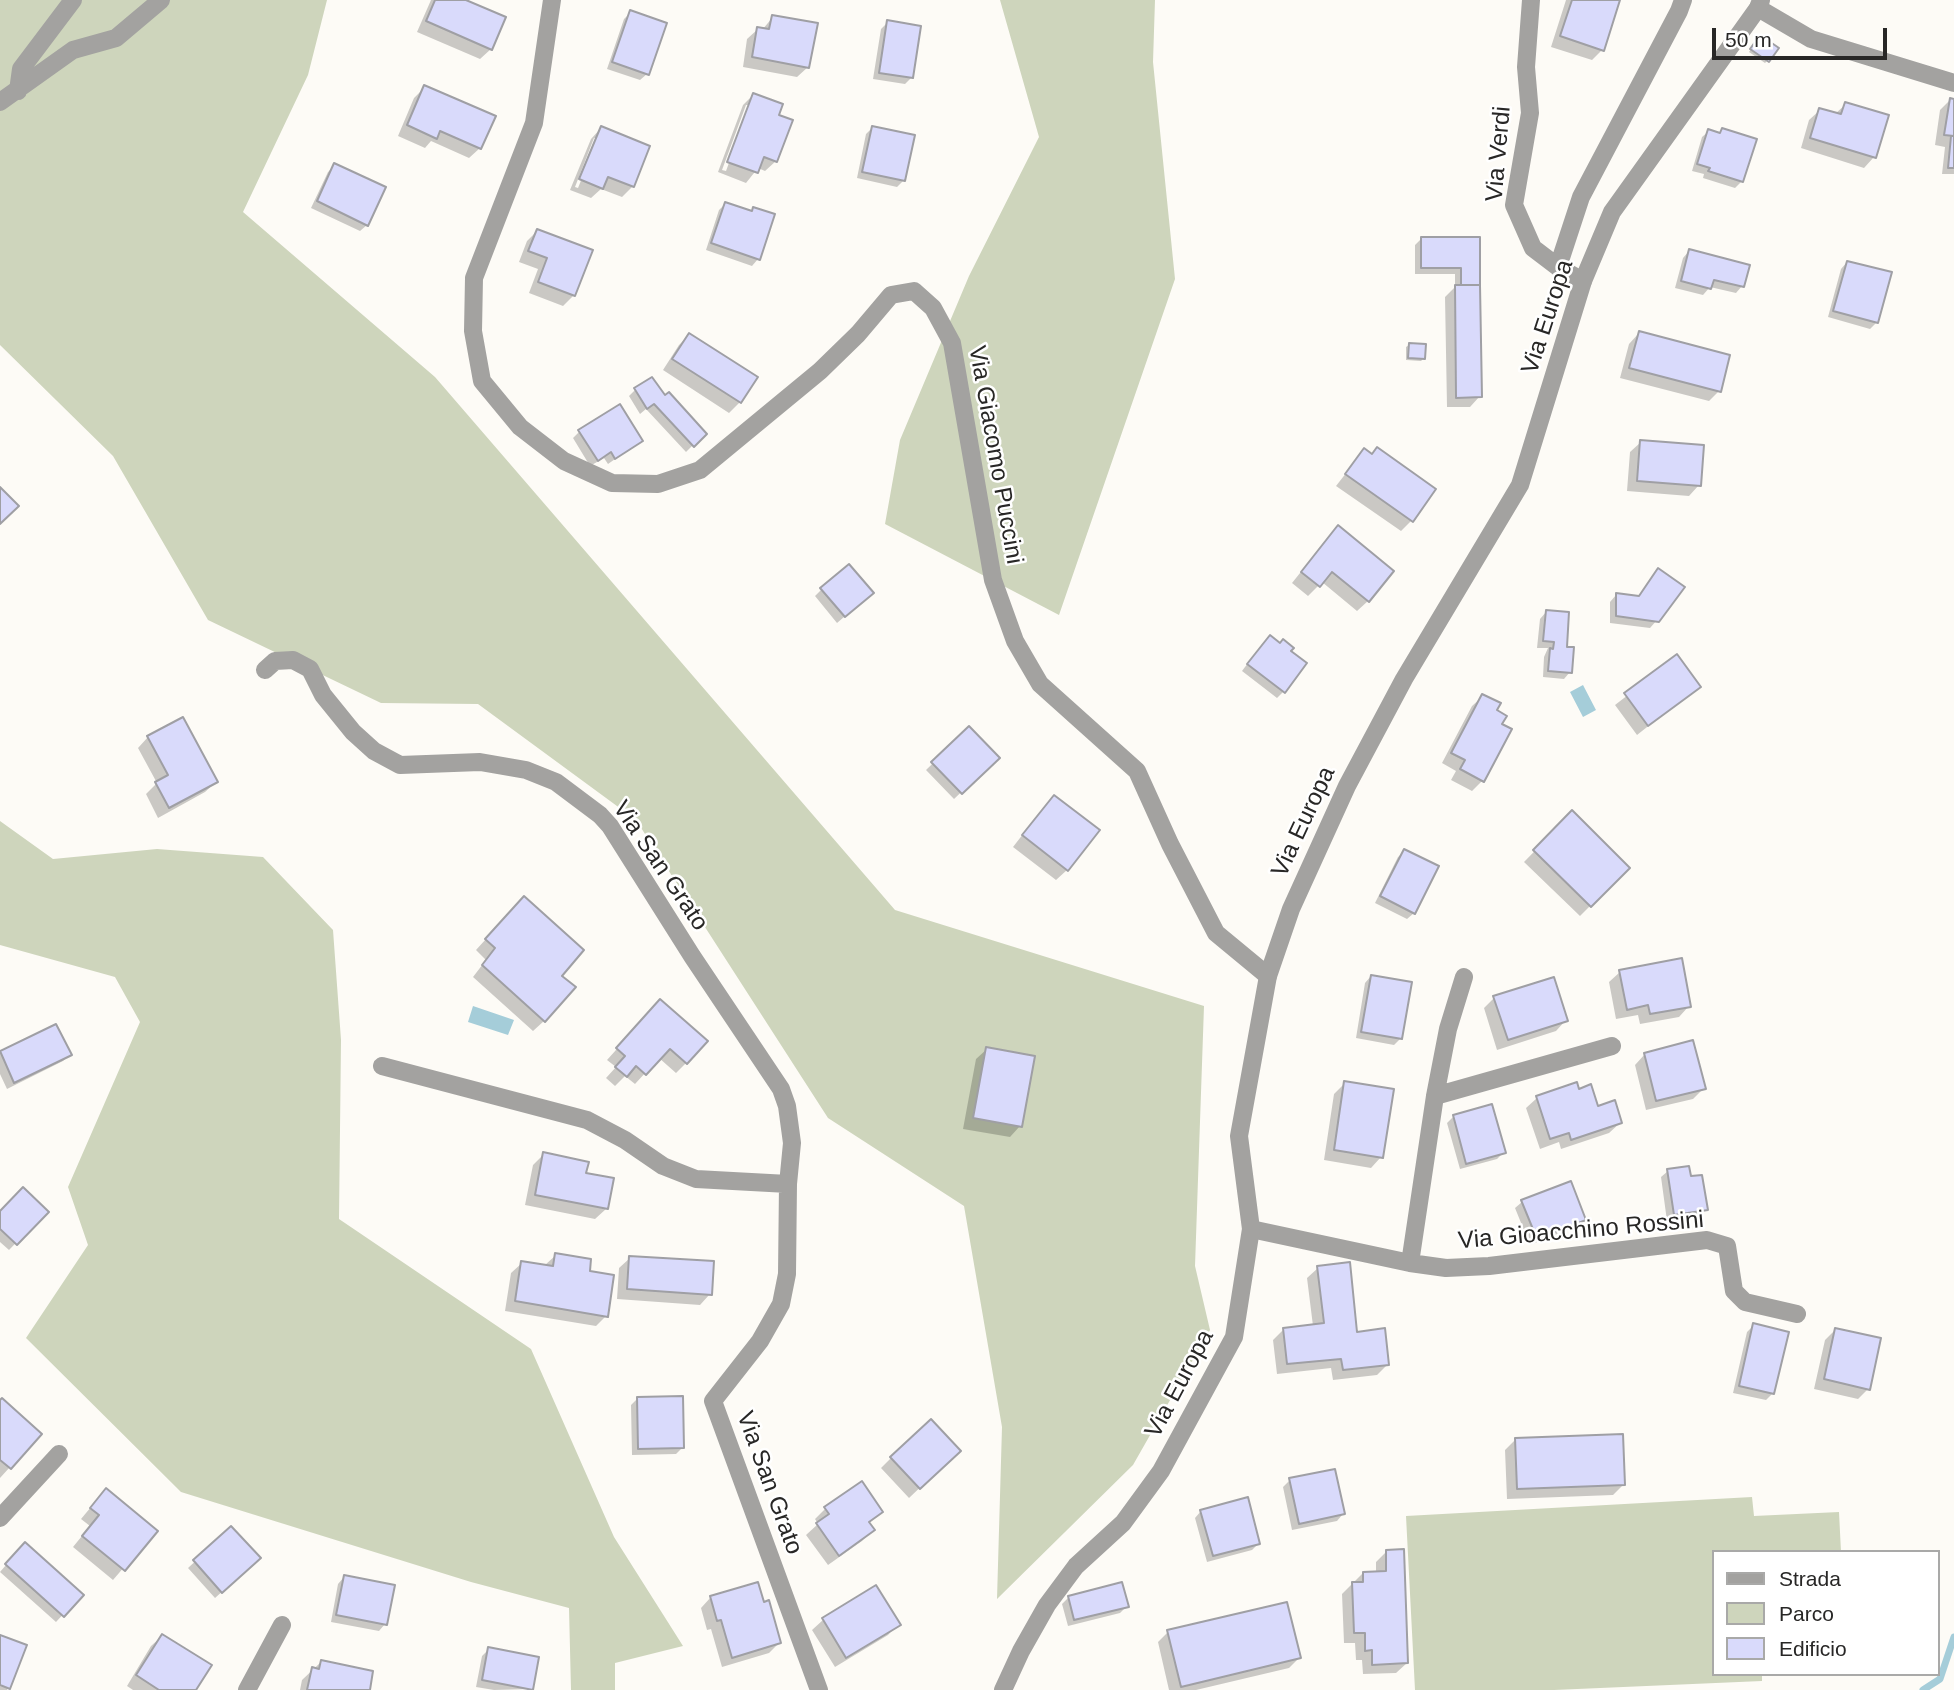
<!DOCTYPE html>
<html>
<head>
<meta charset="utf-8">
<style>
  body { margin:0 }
  #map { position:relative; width:1954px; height:1690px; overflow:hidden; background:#fdfbf6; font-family:Arial,sans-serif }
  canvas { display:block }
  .legend { position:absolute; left:1712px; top:1550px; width:228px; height:126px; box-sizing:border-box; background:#fff; border:2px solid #a9a9a8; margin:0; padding:9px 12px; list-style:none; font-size:21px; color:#282726 }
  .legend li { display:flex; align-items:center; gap:14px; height:35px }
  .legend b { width:35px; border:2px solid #a9a9a8 }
  .scale { position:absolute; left:1712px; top:28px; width:175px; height:32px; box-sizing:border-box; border:4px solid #282726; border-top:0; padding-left:9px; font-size:21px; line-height:24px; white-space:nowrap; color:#282726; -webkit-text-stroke:5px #fff; paint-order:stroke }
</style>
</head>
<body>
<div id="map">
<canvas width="1954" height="1690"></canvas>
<ul class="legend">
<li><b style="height:9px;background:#a3a2a0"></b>Strada</li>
<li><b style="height:19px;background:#ced5bc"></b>Parco</li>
<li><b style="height:19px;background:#d9dafb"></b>Edificio</li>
</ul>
<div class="scale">50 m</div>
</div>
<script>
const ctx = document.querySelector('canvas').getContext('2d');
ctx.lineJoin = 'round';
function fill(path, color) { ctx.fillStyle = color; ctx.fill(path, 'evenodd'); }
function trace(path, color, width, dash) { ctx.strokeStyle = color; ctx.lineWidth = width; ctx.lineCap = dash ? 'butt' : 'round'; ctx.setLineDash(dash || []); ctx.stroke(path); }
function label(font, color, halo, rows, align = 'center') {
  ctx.font = font + ' Arial,sans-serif'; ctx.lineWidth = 5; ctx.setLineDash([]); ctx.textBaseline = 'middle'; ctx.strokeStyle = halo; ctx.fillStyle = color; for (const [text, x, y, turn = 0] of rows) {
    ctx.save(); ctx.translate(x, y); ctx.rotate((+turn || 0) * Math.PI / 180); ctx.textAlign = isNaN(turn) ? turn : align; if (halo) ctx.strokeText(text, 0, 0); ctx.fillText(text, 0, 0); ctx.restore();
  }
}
const green = new Path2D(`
  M 0,0 L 327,0 L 308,75 L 243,212 L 435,377 L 895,910 L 1204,1006 L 1195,1266 L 1210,1330 L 1133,1465 L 997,1599 L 1002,1427 L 964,1206 L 828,1118 L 636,820 L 478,704 L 381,703 L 208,620 L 113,456 L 0,345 Z
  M 1000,0 L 1155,0 L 1153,62 L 1175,279 L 1059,615 L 885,524 L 900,440 L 969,276 L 1039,137 Z
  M 0,821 L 53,859 L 157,849 L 263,857 L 333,930 L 341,1040 L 339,1219 L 531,1349 L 614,1537 L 683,1646 L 615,1663 L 615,1690 L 571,1690 L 569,1608 L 471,1582 L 181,1492 L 26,1338 L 88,1245 L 68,1187 L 140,1022 L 115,977 L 0,945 Z
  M 1752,1497 L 1754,1516 L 1839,1512 L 1841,1552 L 1714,1552 L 1714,1674 L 1762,1674 L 1762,1681 L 1554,1690 L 1415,1690 L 1406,1516 Z`);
const water = new Path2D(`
  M 1583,685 L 1596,710 L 1583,717 L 1570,692 Z
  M 473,1006 L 514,1020 L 508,1035 L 468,1022 Z`);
const shadow = new Path2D(`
  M 431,0 L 462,0 L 491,49 L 480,59 L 417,32 Z
  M 1566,0 L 1618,0 L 1602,50 L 1592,60 L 1551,47 Z
  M 631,12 L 647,74 L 640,80 L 607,69 L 624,19 Z
  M 773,17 L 808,67 L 797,77 L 743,67 L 747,39 L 758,29 L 762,30 Z
  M 888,22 L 911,78 L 905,84 L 873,79 L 881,29 Z
  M 1757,40 L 1768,60 L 1765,63 L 1749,52 Z
  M 425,87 L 480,148 L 469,158 L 431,141 L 425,148 L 398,136 L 414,98 Z
  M 753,95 L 776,161 L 765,171 L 758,168 L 746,183 L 718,172 L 743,105 ZM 746,105 L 750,105 L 726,171 L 722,170 Z
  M 1950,100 L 1954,101 L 1954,174 L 1942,174 L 1945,147 L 1935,145 L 1940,110 Z
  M 1846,104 L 1874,157 L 1864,168 L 1801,148 L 1809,120 L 1820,110 L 1835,114 Z
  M 873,127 L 904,180 L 897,187 L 857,178 L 866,134 Z
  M 601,128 L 633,186 L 622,197 L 601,189 L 591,198 L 570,190 L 591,139 ZM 594,138 L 598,138 L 578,188 L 575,187 Z
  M 1722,130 L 1742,181 L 1735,188 L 1703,178 L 1704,174 L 1692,171 L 1702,137 L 1709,131 L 1718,134 Z
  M 335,165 L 367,225 L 360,231 L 311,208 L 328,172 Z
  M 725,204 L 750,212 L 754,209 L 758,259 L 752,266 L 706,250 L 719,210 Z
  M 537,231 L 574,295 L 563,306 L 529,293 L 538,269 L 519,262 L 527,241 Z
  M 1422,238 L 1478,238 L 1480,396 L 1470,407 L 1447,407 L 1445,297 L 1455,287 L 1455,274 L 1415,274 L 1415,245 Z
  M 1689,251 L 1742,286 L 1736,293 L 1710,287 L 1703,295 L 1675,288 L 1683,258 Z
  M 1847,262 L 1877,322 L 1870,329 L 1828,317 L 1841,269 Z
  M 1639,333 L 1719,391 L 1709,401 L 1620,378 L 1629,344 Z
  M 689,335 L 756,377 L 740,402 L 729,413 L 663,370 L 679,345 Z
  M 1409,345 L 1424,358 L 1421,361 L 1406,360 L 1406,347 Z
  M 635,390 L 704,434 L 686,452 L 646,409 L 640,414 L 629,396 Z
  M 580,431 L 641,441 L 608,464 L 604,458 L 590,466 L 573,438 Z
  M 1641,442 L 1699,485 L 1689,496 L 1627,491 L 1630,452 Z
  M 1364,450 L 1433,490 L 1411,521 L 1401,531 L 1336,486 Z
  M 1328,538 L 1368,601 L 1357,611 L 1322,582 L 1308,596 L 1292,583 Z
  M 822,589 L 865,599 L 837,623 L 815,596 Z
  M 1616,595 L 1657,620 L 1650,628 L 1610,623 L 1610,602 Z
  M 1546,612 L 1565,648 L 1570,672 L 1564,679 L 1543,677 L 1544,657 L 1548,648 L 1537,648 L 1540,619 Z
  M 1263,643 L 1280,645 L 1289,651 L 1283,692 L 1277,698 L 1242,671 Z
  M 1677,657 L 1699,686 L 1637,735 L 1615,705 Z
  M 1483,696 L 1495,711 L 1482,781 L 1472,791 L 1451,780 L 1456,771 L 1442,763 L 1472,706 Z
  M 969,728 L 997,758 L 954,799 L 926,770 Z
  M 148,737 L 216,782 L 205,792 L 158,818 L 146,794 L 157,783 L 138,748 Z
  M 1044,807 L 1067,870 L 1056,880 L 1013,847 Z
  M 1572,813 L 1628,868 L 1580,916 L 1524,862 Z
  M 1405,851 L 1414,913 L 1407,919 L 1375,903 L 1398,857 Z
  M 514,908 L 544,1021 L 533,1031 L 473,977 L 486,960 L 476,950 Z
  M 1620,972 L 1689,1006 L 1679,1017 L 1640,1024 L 1638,1015 L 1616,1019 L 1609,982 Z
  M 1371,976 L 1401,1038 L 1394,1045 L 1356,1038 L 1365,983 Z
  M 1494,998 L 1566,1020 L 1556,1031 L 1497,1050 L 1484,1008 Z
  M 650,1012 L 686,1063 L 676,1073 L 659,1058 L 635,1084 L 625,1076 L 615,1086 L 606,1078 L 616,1067 L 607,1060 Z
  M 55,1026 L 69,1055 L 63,1061 L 7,1089 L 0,1074 L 0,1053 Z
  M 987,1049 L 1020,1126 L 1010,1137 L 963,1129 L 976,1059 Z
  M 1645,1054 L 1704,1088 L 1693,1099 L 1646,1110 L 1635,1065 Z
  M 1345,1083 L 1381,1157 L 1371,1168 L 1324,1160 L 1334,1094 Z
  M 1577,1091 L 1620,1123 L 1609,1133 L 1561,1149 L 1559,1142 L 1540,1149 L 1526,1108 L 1537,1098 Z
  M 1454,1116 L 1504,1152 L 1497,1159 L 1460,1169 L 1447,1123 Z
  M 544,1154 L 584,1174 L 606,1209 L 595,1219 L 525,1205 L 533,1165 Z
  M 1668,1171 L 1690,1178 L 1706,1209 L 1699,1216 L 1667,1221 L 1661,1177 Z
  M 1522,1202 L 1584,1220 L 1577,1226 L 1530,1245 L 1515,1208 Z
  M 46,1212 L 9,1250 L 0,1242 L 0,1213 Z
  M 556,1255 L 588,1272 L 606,1316 L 596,1326 L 505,1311 L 511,1273 L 522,1263 L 545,1265 Z
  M 630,1258 L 710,1294 L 700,1305 L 617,1299 L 619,1268 Z
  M 1318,1268 L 1356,1333 L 1387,1365 L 1377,1375 L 1333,1380 L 1331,1368 L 1277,1374 L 1273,1340 L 1284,1329 L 1313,1326 L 1307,1278 Z
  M 1754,1325 L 1772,1394 L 1766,1400 L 1733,1393 L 1747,1332 Z
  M 1836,1329 L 1868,1389 L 1858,1399 L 1814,1389 L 1825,1340 Z
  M 638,1398 L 682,1448 L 676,1454 L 632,1455 L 631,1405 Z
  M 0,1402 L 40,1434 L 0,1478 Z
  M 1516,1439 L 1623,1485 L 1613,1495 L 1507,1499 L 1505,1450 Z
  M 891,1458 L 948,1461 L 909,1498 L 881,1468 Z
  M 1290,1480 L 1343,1514 L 1337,1521 L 1292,1530 L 1283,1487 Z
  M 96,1501 L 155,1531 L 113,1580 L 73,1547 L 90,1526 L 81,1519 Z
  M 825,1509 L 881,1512 L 868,1524 L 872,1530 L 862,1541 L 828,1565 L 806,1535 L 818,1524 L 815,1519 Z
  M 1201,1511 L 1258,1544 L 1252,1550 L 1207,1562 L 1195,1518 Z
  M 231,1528 L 252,1565 L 215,1598 L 188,1568 Z
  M 18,1551 L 81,1595 L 56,1622 L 0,1572 Z
  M 1386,1552 L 1407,1663 L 1396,1673 L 1363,1674 L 1362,1660 L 1356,1660 L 1355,1643 L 1344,1643 L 1342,1594 L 1363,1573 L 1376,1573 L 1376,1562 Z
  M 344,1577 L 385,1624 L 379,1631 L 331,1622 L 338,1584 Z
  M 876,1587 L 898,1624 L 888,1635 L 835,1667 L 812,1630 L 823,1620 Z
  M 711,1597 L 779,1643 L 769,1653 L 722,1667 L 711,1629 L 707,1630 L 701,1608 Z
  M 1069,1597 L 1127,1606 L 1120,1613 L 1068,1626 L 1062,1604 Z
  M 1168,1632 L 1299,1658 L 1289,1668 L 1196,1690 L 1169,1690 L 1158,1642 Z
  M 162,1636 L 194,1690 L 133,1690 L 127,1686 L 151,1646 Z
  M 0,1637 L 25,1646 L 7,1690 L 0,1690 Z
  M 489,1649 L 531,1689 L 494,1690 L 476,1687 L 482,1656 Z
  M 321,1662 L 368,1690 L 300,1690 L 302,1680 Z`);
const stream = new Path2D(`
  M 1923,1690 L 1940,1679 L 1954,1637`);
const building = new Path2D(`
  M 435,0 L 466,0 L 506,17 L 492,50 L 426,21 Z
  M 1572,0 L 1620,0 L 1604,51 L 1560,36 Z
  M 630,10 L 667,23 L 649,75 L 612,62 Z
  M 772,15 L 818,23 L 809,68 L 752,57 L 757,27 L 769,29 Z
  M 887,20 L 921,26 L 913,78 L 879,73 Z
  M 1760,35 L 1779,48 L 1769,62 L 1750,49 Z
  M 424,85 L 496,116 L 481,149 L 440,131 L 437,139 L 407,125 Z
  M 753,93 L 783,104 L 779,115 L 793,120 L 777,162 L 764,157 L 758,173 L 727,162 Z
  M 1950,98 L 1954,99 L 1954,136 L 1944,135 Z
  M 1845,102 L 1889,115 L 1876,158 L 1810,138 L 1819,108 L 1841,114 Z
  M 601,126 L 650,146 L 634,187 L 608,177 L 603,189 L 579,179 Z
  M 872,126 L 915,135 L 905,181 L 862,172 Z
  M 1722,128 L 1757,139 L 1743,182 L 1708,171 L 1710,168 L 1697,164 L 1708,129 L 1720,133 Z
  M 1951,136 L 1954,136 L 1954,168 L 1948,168 Z
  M 334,163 L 386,187 L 368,226 L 317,201 Z
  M 725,202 L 752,211 L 753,207 L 775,214 L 760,260 L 711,243 Z
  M 537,229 L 593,250 L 575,296 L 538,282 L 547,258 L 528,251 Z
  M 1421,237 L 1480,237 L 1480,285 L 1461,285 L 1461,268 L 1421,268 Z
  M 1689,249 L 1750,265 L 1744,287 L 1714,280 L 1711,289 L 1681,281 Z
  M 1847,261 L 1892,272 L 1878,323 L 1833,311 Z
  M 1455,285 L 1480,285 L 1482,397 L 1456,398 Z
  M 1639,331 L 1730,355 L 1721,392 L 1629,368 Z
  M 689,333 L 758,377 L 741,403 L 672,359 Z
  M 1409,343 L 1426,344 L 1425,359 L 1408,358 Z
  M 652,377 L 665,395 L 669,392 L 707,434 L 694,447 L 654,404 L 647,409 L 634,388 Z
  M 620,404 L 643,441 L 615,459 L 611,452 L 598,461 L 578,430 Z
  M 1640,440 L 1704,445 L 1701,486 L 1637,481 Z
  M 1377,447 L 1436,489 L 1413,522 L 1345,474 L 1364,448 L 1372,454 Z
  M 0,487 L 19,506 L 0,524 Z
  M 1338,525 L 1394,571 L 1369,602 L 1332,572 L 1320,587 L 1301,572 Z
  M 849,564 L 874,593 L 845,617 L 820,588 Z
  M 1658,568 L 1685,587 L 1659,622 L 1616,616 L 1616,593 L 1639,596 Z
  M 1546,610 L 1569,612 L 1567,647 L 1574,647 L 1572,673 L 1548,671 L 1550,648 L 1553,649 L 1554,642 L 1543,641 Z
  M 1270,635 L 1280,643 L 1283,639 L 1294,648 L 1291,651 L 1307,663 L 1285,693 L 1247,664 Z
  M 1677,654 L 1701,687 L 1648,726 L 1624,693 Z
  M 1482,694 L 1501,703 L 1497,710 L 1507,716 L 1502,724 L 1512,729 L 1484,782 L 1460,769 L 1465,760 L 1451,753 Z
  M 183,717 L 218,782 L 169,808 L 155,782 L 168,775 L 147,736 Z
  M 969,726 L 1000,758 L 962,794 L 931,762 Z
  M 1054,795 L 1100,830 L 1068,871 L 1022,835 Z
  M 1572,810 L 1630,868 L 1591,907 L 1533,850 Z
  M 1404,849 L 1439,866 L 1415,914 L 1380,896 Z
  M 524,896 L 584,950 L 562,976 L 576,987 L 545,1022 L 482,965 L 495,948 L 485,939 Z
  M 1682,958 L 1691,1007 L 1650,1014 L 1648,1005 L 1627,1010 L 1619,970 Z
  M 1371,975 L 1412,982 L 1402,1039 L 1361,1032 Z
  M 1554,977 L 1568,1021 L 1508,1040 L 1493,996 Z
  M 660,999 L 708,1041 L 687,1064 L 670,1049 L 646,1075 L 636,1066 L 627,1077 L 615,1067 L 625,1056 L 616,1048 Z
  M 56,1024 L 72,1055 L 14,1083 L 0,1051 Z
  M 1693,1040 L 1706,1089 L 1656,1101 L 1644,1053 Z
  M 986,1047 L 1035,1056 L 1022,1127 L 973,1118 Z
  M 1344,1081 L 1394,1089 L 1383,1158 L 1334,1150 Z
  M 1577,1082 L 1579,1089 L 1591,1084 L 1598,1106 L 1615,1100 L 1622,1123 L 1571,1140 L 1569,1133 L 1550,1139 L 1536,1096 Z
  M 1492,1104 L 1506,1153 L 1466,1164 L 1453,1115 Z
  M 543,1152 L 589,1162 L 586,1173 L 614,1178 L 608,1209 L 535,1195 Z
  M 1689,1166 L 1691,1176 L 1702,1175 L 1708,1210 L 1674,1215 L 1667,1169 Z
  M 1571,1181 L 1586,1220 L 1537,1239 L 1521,1200 Z
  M 23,1187 L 49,1212 L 17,1245 L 0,1229 L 0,1211 Z
  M 555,1253 L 591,1259 L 590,1271 L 614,1275 L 608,1317 L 515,1301 L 521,1261 L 553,1266 Z
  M 629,1256 L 714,1261 L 712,1295 L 627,1289 Z
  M 1350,1262 L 1357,1332 L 1385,1328 L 1389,1365 L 1343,1370 L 1341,1359 L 1287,1364 L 1283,1328 L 1324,1323 L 1317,1266 Z
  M 1753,1323 L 1789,1332 L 1774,1394 L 1739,1386 Z
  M 1835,1328 L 1881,1338 L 1870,1390 L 1824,1379 Z
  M 683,1396 L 684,1448 L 638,1449 L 637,1397 Z
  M 2,1398 L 42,1434 L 11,1469 L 0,1460 L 0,1400 Z
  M 931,1419 L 961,1451 L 920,1489 L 890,1457 Z
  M 1623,1434 L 1625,1485 L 1517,1489 L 1515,1438 Z
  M 1335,1469 L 1345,1514 L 1299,1524 L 1289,1478 Z
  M 862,1481 L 883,1512 L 869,1522 L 875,1530 L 839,1556 L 816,1523 L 829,1514 L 824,1507 Z
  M 106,1488 L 158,1531 L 125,1571 L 82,1536 L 99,1515 L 90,1508 Z
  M 1248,1497 L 1260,1544 L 1213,1556 L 1200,1510 Z
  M 231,1526 L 261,1558 L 222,1593 L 193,1560 Z
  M 25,1542 L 84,1595 L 64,1617 L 5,1564 Z
  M 1404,1549 L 1408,1663 L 1372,1665 L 1372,1650 L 1365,1651 L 1365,1633 L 1354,1633 L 1352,1582 L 1363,1582 L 1363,1572 L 1386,1571 L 1386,1550 Z
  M 344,1575 L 395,1585 L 387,1625 L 336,1615 Z
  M 758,1582 L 764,1602 L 769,1600 L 781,1643 L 732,1658 L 721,1620 L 717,1621 L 710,1596 Z
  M 1122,1582 L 1129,1607 L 1074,1620 L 1068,1596 Z
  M 876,1585 L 901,1625 L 846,1658 L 822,1618 Z
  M 1287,1602 L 1301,1658 L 1181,1687 L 1167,1630 Z
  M 162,1634 L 212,1665 L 196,1690 L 159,1690 L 136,1675 Z
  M 0,1635 L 27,1645 L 10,1689 L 0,1685 Z
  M 488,1647 L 539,1657 L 533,1690 L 482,1680 Z
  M 321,1660 L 373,1671 L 370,1690 L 307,1690 L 312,1667 L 319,1669 Z`);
const minor = new Path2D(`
  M 552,0 L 534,123 L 474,278 L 473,331 L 482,381 L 520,427 L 564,461 L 612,483 L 658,484 L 700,470 L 820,371 L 858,334 L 891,295 L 914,291 L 933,308 L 952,343 L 993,580 L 1015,641 L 1040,684 L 1137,771 L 1170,844 L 1216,933 L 1268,976
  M 1531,0 L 1526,67 L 1530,113 L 1514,205 L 1533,248 L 1558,267 L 1583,281
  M 1758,8 L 1811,39 L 1954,83
  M 18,91 L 21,69 L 73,0
  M 0,102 L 73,50 L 116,38 L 161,0
  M 1558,267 L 1581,197 L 1679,11 L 1683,0
  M 265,670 L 275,661 L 293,660 L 310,669 L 323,695 L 353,732 L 374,751 L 400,765 L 480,762 L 526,770 L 556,782 L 600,815 L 610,826 L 692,956 L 781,1089 L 787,1106 L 792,1143 L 788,1184 L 787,1274 L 781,1304 L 760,1341 L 713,1401 L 819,1690
  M 382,1066 L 587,1120 L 625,1140 L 663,1166 L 696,1179 L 788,1184
  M 1435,1096 L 1612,1046
  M 1251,1229 L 1410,1263 L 1446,1268 L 1489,1266 L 1707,1240 L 1727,1246 L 1734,1291 L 1745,1302 L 1797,1314
  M 1410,1263 L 1435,1096 L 1448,1029 L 1464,977
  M 0,1518 L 59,1454
  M 247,1690 L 282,1625`);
const tertiary = new Path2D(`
  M 1003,1690 L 1021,1651 L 1047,1605 L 1076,1566 L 1123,1523 L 1161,1471 L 1234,1337 L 1251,1229 L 1239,1136 L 1268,976 L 1291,909 L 1347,786 L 1404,679 L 1520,485 L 1583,281 L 1612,212 L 1758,8 L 1761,0`);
const streetNames = [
  ["Via Verdi",1499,154,-85],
  ["Via Europa",1548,317,-72],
  ["Via Giacomo Puccini",995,455,80],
  ["Via Europa",1304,822,-65],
  ["Via San Grato",660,866,56],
  ["Via Gioacchino Rossini",1581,1231,-5],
  ["Via Europa",1180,1384,-62],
  ["Via San Grato",769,1483,70]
];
fill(green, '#ced5bc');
fill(water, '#a5cdd9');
fill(shadow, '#0003');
trace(stream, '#a5cdd9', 7);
fill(building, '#d9dafb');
trace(building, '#9f9fa4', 2);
trace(minor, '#a3a2a0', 18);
trace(tertiary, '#a3a2a0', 18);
label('24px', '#282726', '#fff', streetNames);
</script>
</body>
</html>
